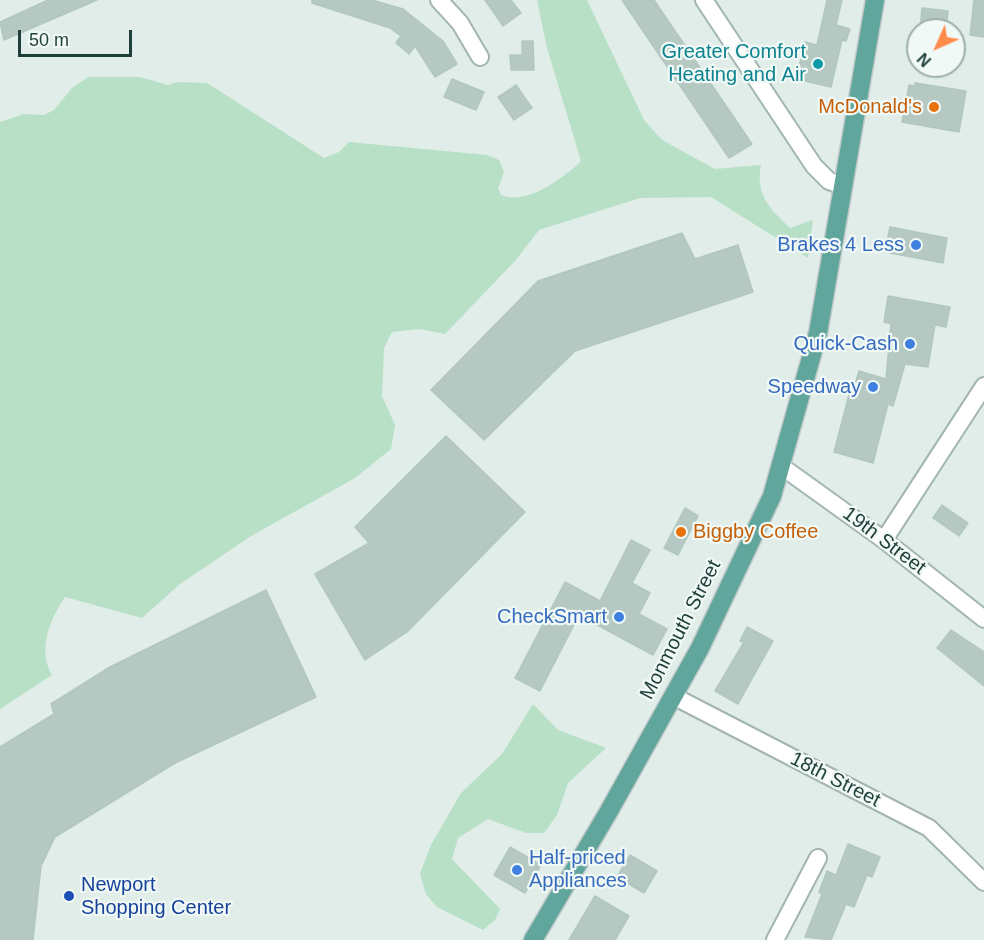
<!DOCTYPE html>
<html>
<head>
<meta charset="utf-8">
<style>
  body { margin:0 }
  #map { position:relative; width:984px; height:940px; overflow:hidden; background:#e0ede8; font-family:Helvetica,sans-serif }
  canvas { display:block }
  .north { position:absolute; left:906px; top:18px; width:60px; height:60px; box-sizing:border-box; background:#f1f9f6; border:2px solid #9dafab; border-radius:50%; rotate:225deg; font-size:16px; font-weight:700; line-height:24px; text-align:center; color:#1f3f3a }
  .north::after { content:''; display:block; margin:auto; width:21px; height:27px; background:#ff8c4c; clip-path:polygon(50% 0,100% 100%,50% 72%,0 100%) }
  .scale { position:absolute; left:18px; top:30px; width:114px; height:27px; box-sizing:border-box; border:3px solid #1f3f3a; border-top:0; padding-left:8px; font-size:18px; line-height:21px; white-space:nowrap; color:#1f3f3a; -webkit-text-stroke:4px #f1f9f6; paint-order:stroke }
</style>
</head>
<body>
<div id="map">
<canvas width="984" height="940"></canvas>
<div class="north">N</div>
<div class="scale">50 m</div>
</div>
<script>
const ctx = document.querySelector('canvas').getContext('2d');
ctx.lineJoin = 'round';
function fill(path, color) { ctx.fillStyle = color; ctx.fill(path, 'evenodd'); }
function trace(path, color, width, dash) { ctx.strokeStyle = color; ctx.lineWidth = width; ctx.lineCap = dash ? 'butt' : 'round'; ctx.setLineDash(dash || []); ctx.stroke(path); }
function label(font, color, halo, rows, align = 'center') {
  ctx.font = font + ' Helvetica,sans-serif'; ctx.lineWidth = 4.5; ctx.setLineDash([]); ctx.textBaseline = 'middle'; ctx.strokeStyle = halo; ctx.fillStyle = color; for (const [text, x, y, turn = 0] of rows) {
    ctx.save(); ctx.translate(x, y); ctx.rotate((+turn || 0) * Math.PI / 180); ctx.textAlign = isNaN(turn) ? turn : align; if (halo) ctx.strokeText(text, 0, 0); ctx.fillText(text, 0, 0); ctx.restore();
  }
}
const green = new Path2D(`
  M 537,0 L 587,0 L 644,120 L 662,140 L 715,169 L 761,165 C 755,195 770,209 790,228 L 813,220 L 808,258 L 711,197 L 640,198 L 539,230 L 515,261 L 445,334 L 420,329 L 392,332 L 384,348 L 382,396 L 395,425 L 391,449 L 355,478 L 251,536 L 180,584 L 142,618 L 65,597 C 50,619 37,650 52,675 L 0,709 L 0,122 L 24,114 L 44,115 L 54,110 L 72,88 L 88,77 L 140,77 L 168,85 L 177,82 L 207,83 L 324,158 L 339,152 L 349,142 L 487,155 L 499,160 L 504,172 L 498,188 L 501,195 C 526,206 564,178 581,161 L 547,48 Z
  M 533,704 L 558,730 L 606,748 L 568,783 L 557,815 L 544,833 L 526,833 L 488,819 L 458,838 L 452,859 L 500,909 L 495,920 L 483,930 L 437,907 L 426,894 L 420,874 L 431,845 L 461,793 L 502,754 Z`);
const building = new Path2D(`
  M 48,0 L 97,0 L 4,40 L 0,22 Z
  M 312,0 L 372,0 L 403,9 L 443,41 L 457,64 L 435,77 L 415,46 L 409,54 L 396,43 L 401,36 L 390,28 L 312,3 Z
  M 485,0 L 511,0 L 521,13 L 503,26 Z
  M 622,0 L 654,0 L 752,144 L 729,158 Z
  M 827,0 L 842,0 L 836,25 L 850,29 L 846,41 L 842,40 L 831,87 L 796,79 L 805,42 L 817,45 Z
  M 974,0 L 984,0 L 984,37 L 970,35 Z
  M 922,8 L 948,11 L 946,30 L 920,30 Z
  M 522,41 L 533,41 L 534,70 L 511,70 L 510,55 L 522,55 Z
  M 452,79 L 484,92 L 476,110 L 444,97 Z
  M 915,83 L 966,91 L 959,132 L 902,122 L 909,85 L 915,86 Z
  M 516,85 L 532,108 L 514,120 L 498,97 Z
  M 890,227 L 947,238 L 943,263 L 885,252 Z
  M 682,233 L 695,259 L 738,245 L 753,292 L 575,351 L 484,440 L 431,390 L 538,281 Z
  M 888,296 L 950,307 L 946,327 L 935,325 L 928,367 L 905,364 L 893,406 L 888,404 L 873,463 L 834,452 L 850,391 L 853,391 L 859,371 L 886,379 L 891,324 L 884,322 Z
  M 446,436 L 525,512 L 407,632 L 365,660 L 315,574 L 369,543 L 355,527 Z
  M 942,505 L 968,523 L 959,536 L 933,518 Z
  M 685,508 L 698,516 L 678,555 L 664,548 Z
  M 631,540 L 650,550 L 632,583 L 650,593 L 639,614 L 667,629 L 653,655 L 579,615 L 540,691 L 515,678 L 565,582 L 600,601 Z
  M 266,590 L 316,697 L 175,763 L 55,837 L 41,866 L 33,940 L 0,940 L 0,747 L 54,714 L 51,704 L 110,667 Z
  M 747,627 L 773,641 L 738,704 L 715,691 L 744,642 L 740,641 Z
  M 951,630 L 984,652 L 984,686 L 937,648 Z
  M 848,844 L 880,857 L 872,877 L 867,875 L 854,907 L 846,904 L 831,940 L 805,937 L 822,894 L 819,892 L 827,871 L 836,875 Z
  M 510,847 L 541,865 L 525,893 L 494,875 Z
  M 630,855 L 657,871 L 644,893 L 617,877 Z
  M 595,896 L 629,916 L 615,940 L 569,940 Z`);
const minor = new Path2D(`
  M 439,0 L 460,23 L 480,57
  M 704,0 L 814,166 L 829,181 L 843,186
  M 781,466 L 884,540 L 984,619
  M 884,540 L 984,386
  M 673,696 L 929,828 L 984,882
  M 775,940 L 818,858`);
const primary = new Path2D(`
  M 533,940 L 609,811 L 700,648 L 772,496 L 818,333 L 875,0`);
const markers = [
  [818,64,6,"#0f9aa8"],
  [934,107,6,"#e8710a"],
  [916,245,6,"#3f7fe0"],
  [910,344,6,"#3f7fe0"],
  [873,387,6,"#3f7fe0"],
  [681,532,6,"#e8710a"],
  [619,617,6,"#3f7fe0"],
  [517,870,6,"#3f7fe0"],
  [69,896,6,"#1a4fb4"]
];
const cultureNames = [
  ["Greater Comfort",806,52],
  ["Heating and Air",806,75]
];
const foodNames = [
  ["McDonald's",922,107],
  ["Biggby Coffee",693,532,"left"]
];
const shopNames = [
  ["Brakes 4 Less",904,245],
  ["Quick-Cash",898,344],
  ["Speedway",861,387],
  ["CheckSmart",607,617],
  ["Half-priced",529,858,"left"],
  ["Appliances",529,881,"left"]
];
const streetNames = [
  ["19th Street",884,541,37],
  ["Monmouth Street",681,630,-63],
  ["18th Street",835,780,27]
];
const transitNames = [
  ["Newport",81,885],
  ["Shopping Center",81,908]
];
fill(green, '#b7e0c6');
fill(building, '#b5c8c2');
trace(building, '#b2c7c0', 1.5);
trace(minor, '#a2b5b0', 20);
trace(primary, '#c0c9c8', 21);
trace(minor, '#fff', 16);
trace(primary, '#60a69c', 18);
for (const [x, y, r, color] of markers) { const dot = new Path2D(); dot.arc(x, y, r, 0, 2 * Math.PI); ctx.fillStyle = color; ctx.fill(dot); trace(dot, '#f1f9f6', 2); }
label('20px', '#0d838f', '#f1f9f6', cultureNames, 'right');
label('20px', '#c56008', '#f1f9f6', foodNames, 'right');
label('20px', '#366cbe', '#f1f9f6', shopNames, 'right');
label('20px', '#1f3f3a', '#f1f9f6', streetNames);
label('20px', '#164399', '#f1f9f6', transitNames, 'left');
</script>
</body>
</html>
